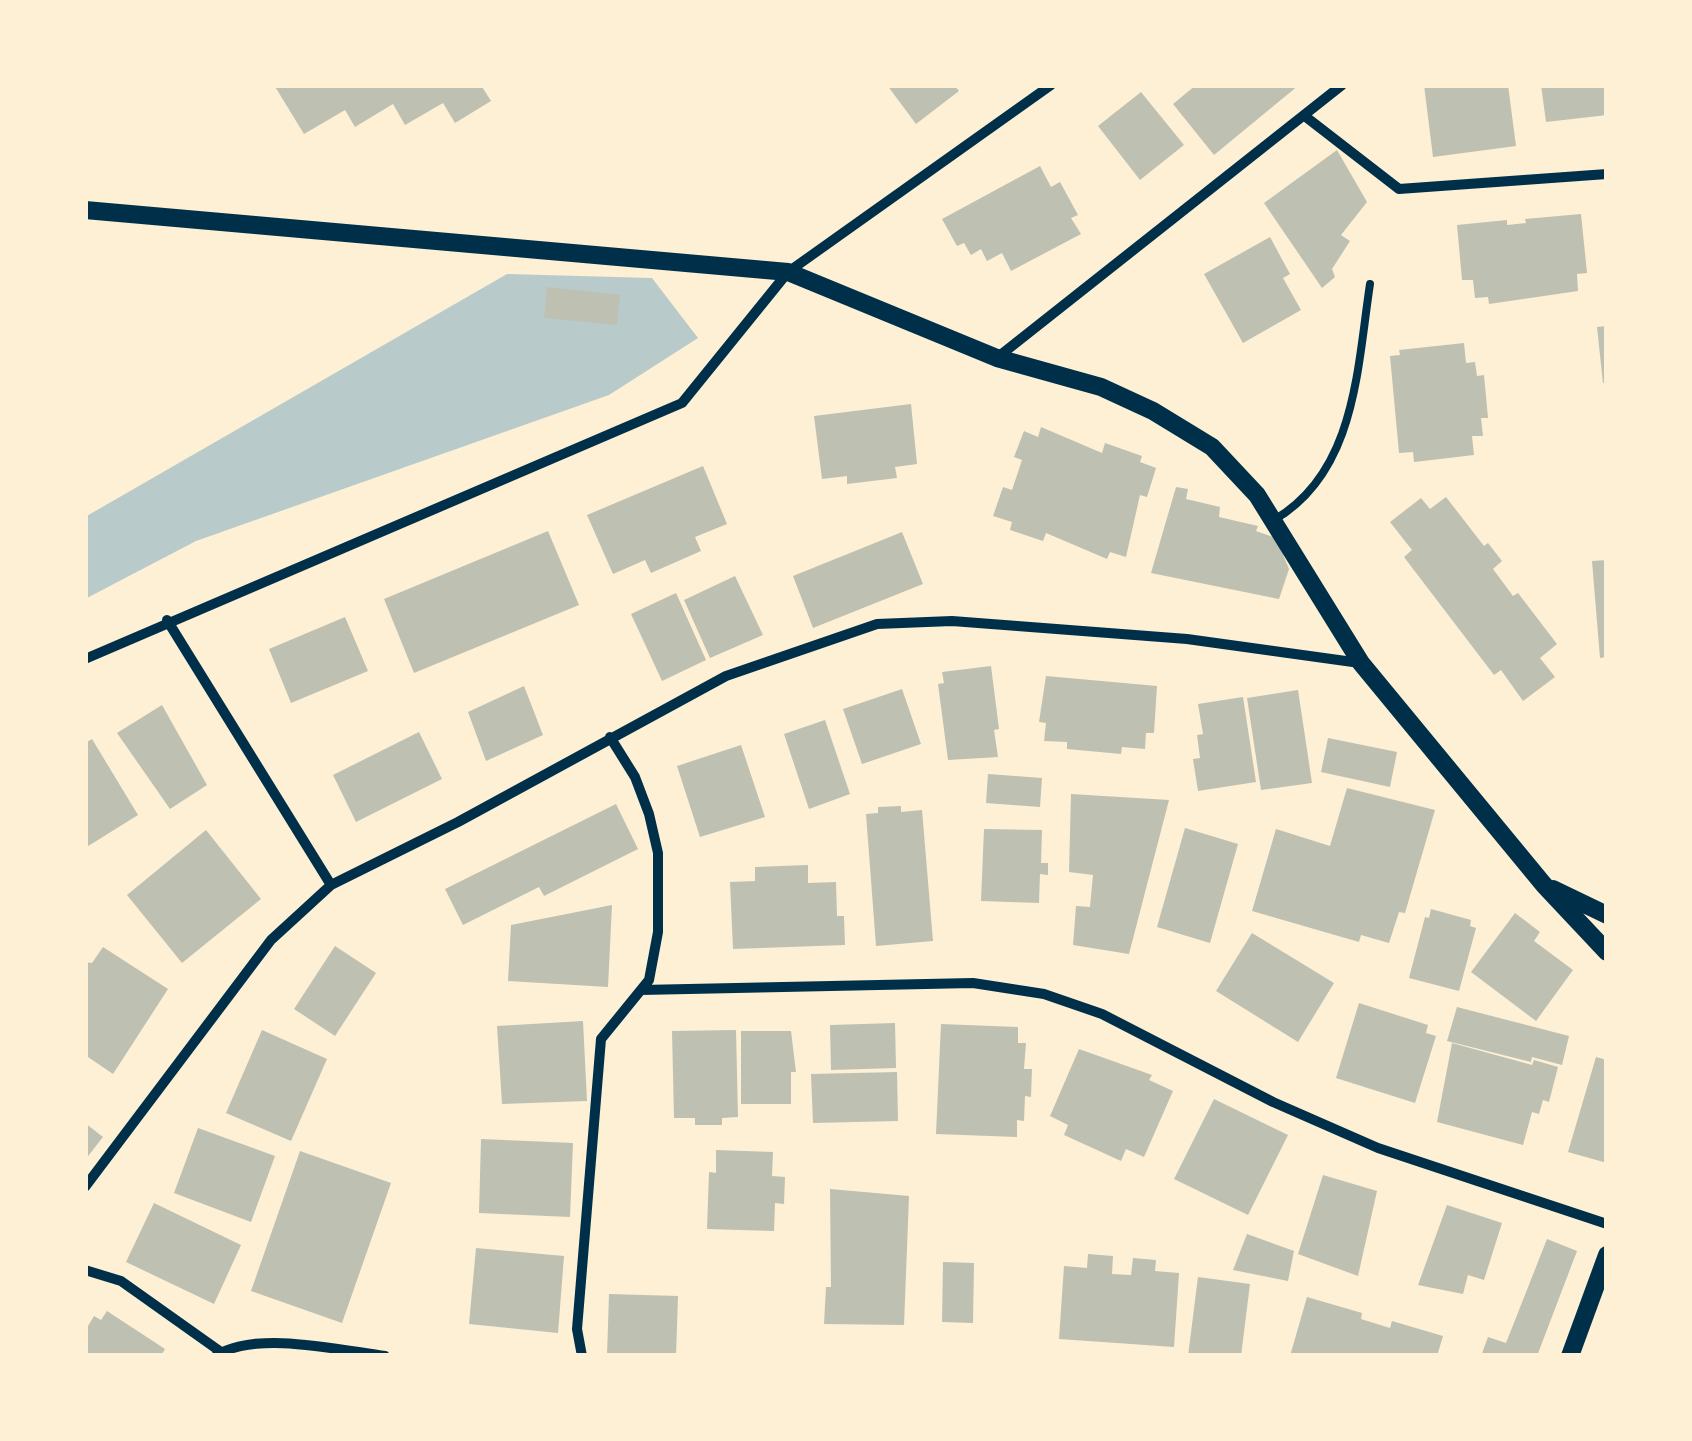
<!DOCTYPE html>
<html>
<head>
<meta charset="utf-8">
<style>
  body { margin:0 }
  #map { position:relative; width:1692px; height:1441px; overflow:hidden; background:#fdf0d5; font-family:Inter,sans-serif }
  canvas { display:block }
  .frame { position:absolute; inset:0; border:88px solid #fdf0d5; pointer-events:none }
</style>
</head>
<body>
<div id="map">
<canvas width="1692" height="1441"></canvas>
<div class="frame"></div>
</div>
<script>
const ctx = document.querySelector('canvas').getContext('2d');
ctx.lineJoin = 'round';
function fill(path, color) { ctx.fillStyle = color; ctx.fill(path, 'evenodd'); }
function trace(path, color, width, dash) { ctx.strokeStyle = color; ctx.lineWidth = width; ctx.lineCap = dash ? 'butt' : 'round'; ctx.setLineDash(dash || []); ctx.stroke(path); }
const green = new Path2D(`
  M 507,274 L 652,278 L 698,338 L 609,395 L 196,541 L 85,599 L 85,517 Z`);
const building = new Path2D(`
  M 274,85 L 481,85 L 491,101 L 455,123 L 443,103 L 405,125 L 393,104 L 355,127 L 345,110 L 304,134 Z
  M 887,85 L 954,85 L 959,91 L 916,124 Z
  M 1196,85 L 1299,85 L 1214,155 L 1173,104 Z
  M 1424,85 L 1508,85 L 1516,146 L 1433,157 Z
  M 1541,85 L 1605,85 L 1607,115 L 1546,122 Z
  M 1141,92 L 1184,145 L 1140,180 L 1098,126 Z
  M 1337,150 L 1367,202 L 1341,235 L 1350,241 L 1332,269 L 1335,277 L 1322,288 L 1264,203 Z
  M 1040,166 L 1051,187 L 1060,182 L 1078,215 L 1071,218 L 1081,234 L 1011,271 L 1002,253 L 987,261 L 981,249 L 971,255 L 964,243 L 957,246 L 942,219 Z
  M 1581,214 L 1587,273 L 1577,274 L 1578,291 L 1489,304 L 1488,297 L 1475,298 L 1473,280 L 1462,280 L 1457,225 L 1507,220 L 1507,225 L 1526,223 L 1525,219 Z
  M 1270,237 L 1290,274 L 1283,278 L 1301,310 L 1243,343 L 1204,274 Z
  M 547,287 L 620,295 L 617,325 L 544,318 Z
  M 1607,326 L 1607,383 L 1603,383 L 1597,327 Z
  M 1464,343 L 1466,363 L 1475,362 L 1477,376 L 1484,375 L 1488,418 L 1481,418 L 1483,436 L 1472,436 L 1474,455 L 1414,462 L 1413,452 L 1399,453 L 1390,356 L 1400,355 L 1399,350 Z
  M 911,404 L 917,464 L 895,467 L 897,478 L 847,484 L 847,476 L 822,479 L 814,416 Z
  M 1041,427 L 1102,453 L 1105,443 L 1142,456 L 1140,462 L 1156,468 L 1147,497 L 1140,495 L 1126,557 L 1110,552 L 1107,559 L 1046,533 L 1043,541 L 1010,530 L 1012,522 L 993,516 L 1003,487 L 1012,490 L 1022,460 L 1014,457 L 1024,431 L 1038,437 Z
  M 703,466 L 727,524 L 695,537 L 701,551 L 651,573 L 645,560 L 613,574 L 587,515 Z
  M 1176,487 L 1188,489 L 1186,499 L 1220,507 L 1219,517 L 1258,526 L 1256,531 L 1276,538 L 1289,569 L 1279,599 L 1151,573 Z
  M 1446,497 L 1484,546 L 1488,543 L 1502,561 L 1493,569 L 1513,596 L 1518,593 L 1557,644 L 1540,658 L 1555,677 L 1523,701 L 1501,670 L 1494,675 L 1404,557 L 1412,550 L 1390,522 L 1421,498 L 1430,509 Z
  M 548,531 L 579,605 L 414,673 L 384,599 Z
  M 902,532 L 923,584 L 813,628 L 793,576 Z
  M 1607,560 L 1607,657 L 1600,658 L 1592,561 Z
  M 735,576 L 763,635 L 710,658 L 684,600 Z
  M 676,593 L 706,660 L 662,681 L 631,614 Z
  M 345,617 L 368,671 L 291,703 L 269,649 Z
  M 991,666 L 999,729 L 994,730 L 998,757 L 948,760 L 938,684 L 944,683 L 942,672 Z
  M 1046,676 L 1157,686 L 1154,733 L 1146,733 L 1145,749 L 1122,747 L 1121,754 L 1067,749 L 1067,742 L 1044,741 L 1046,723 L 1039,722 Z
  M 524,686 L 543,735 L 486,761 L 468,712 Z
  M 902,689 L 921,744 L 862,764 L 843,709 Z
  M 1298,690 L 1312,783 L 1261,790 L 1247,698 Z
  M 1243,697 L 1256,782 L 1198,791 L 1193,759 L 1200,758 L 1197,735 L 1203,734 L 1198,704 Z
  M 162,705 L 207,785 L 170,809 L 117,733 Z
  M 825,720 L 850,794 L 809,809 L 784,734 Z
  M 419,732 L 442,779 L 356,822 L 333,775 Z
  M 1328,738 L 1397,752 L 1390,787 L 1321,772 Z
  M 92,739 L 138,815 L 85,848 L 85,743 Z
  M 741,745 L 765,817 L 700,837 L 677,766 Z
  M 988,774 L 1042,778 L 1040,807 L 986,803 Z
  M 1347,788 L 1435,810 L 1405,913 L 1399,912 L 1389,943 L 1361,935 L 1359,942 L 1252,911 L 1276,829 L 1330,846 Z
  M 1071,794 L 1169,800 L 1129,954 L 1073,945 L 1076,906 L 1090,907 L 1093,875 L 1069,872 Z
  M 616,804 L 638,849 L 544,896 L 539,887 L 463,925 L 445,889 Z
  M 901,806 L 901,812 L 922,810 L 933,941 L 876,946 L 866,814 L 878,813 L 878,807 Z
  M 1185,828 L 1238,844 L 1210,943 L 1157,927 Z
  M 984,829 L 1042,830 L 1041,863 L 1048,863 L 1048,875 L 1040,874 L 1039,903 L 981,901 Z
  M 206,830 L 261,899 L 182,963 L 127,895 Z
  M 808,865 L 808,883 L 836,882 L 837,916 L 844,916 L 845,945 L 733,949 L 730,882 L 755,881 L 755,867 Z
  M 612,905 L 608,987 L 508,981 L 511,925 Z
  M 1431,909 L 1471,920 L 1470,926 L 1476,928 L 1459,991 L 1409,978 L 1425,917 L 1429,918 Z
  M 1515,913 L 1540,932 L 1534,941 L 1573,970 L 1536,1021 L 1471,972 Z
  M 1252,933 L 1334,983 L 1298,1042 L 1216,991 Z
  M 335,946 L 376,973 L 335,1036 L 294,1009 Z
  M 103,947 L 168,989 L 113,1074 L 85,1055 L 85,962 L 92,963 Z
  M 1359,1003 L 1428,1025 L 1426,1033 L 1436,1036 L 1415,1103 L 1336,1078 Z
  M 1457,1007 L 1569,1036 L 1562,1065 L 1532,1057 L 1531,1062 L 1447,1041 Z
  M 583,1021 L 587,1101 L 502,1104 L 497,1026 Z
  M 895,1023 L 896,1068 L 831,1070 L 830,1025 Z
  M 941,1024 L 1018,1027 L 1018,1043 L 1026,1043 L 1024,1069 L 1032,1069 L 1031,1097 L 1025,1096 L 1024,1121 L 1017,1120 L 1017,1137 L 936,1134 Z
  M 262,1030 L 327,1059 L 291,1141 L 226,1113 Z
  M 736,1030 L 738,1117 L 722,1118 L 722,1125 L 695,1125 L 695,1118 L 674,1118 L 672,1031 Z
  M 741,1031 L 791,1031 L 796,1072 L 791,1072 L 791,1104 L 741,1104 Z
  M 1452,1043 L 1532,1065 L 1534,1060 L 1558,1067 L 1549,1102 L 1543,1100 L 1539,1114 L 1532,1112 L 1523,1145 L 1437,1122 Z
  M 1079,1049 L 1152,1075 L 1149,1080 L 1173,1091 L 1144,1157 L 1126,1149 L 1121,1161 L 1064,1135 L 1068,1125 L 1050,1116 Z
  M 1596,1057 L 1607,1060 L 1607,1163 L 1568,1152 Z
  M 897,1072 L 898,1121 L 813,1123 L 811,1074 Z
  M 1214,1099 L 1288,1135 L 1248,1215 L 1174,1179 Z
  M 85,1123 L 103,1137 L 85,1160 Z
  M 198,1128 L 275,1156 L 251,1222 L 174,1193 Z
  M 481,1139 L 573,1143 L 570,1217 L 479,1213 Z
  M 716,1150 L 773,1152 L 772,1176 L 785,1177 L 784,1204 L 775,1203 L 774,1231 L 707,1229 L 709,1172 L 716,1173 Z
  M 300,1151 L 391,1183 L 342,1323 L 251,1291 Z
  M 1323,1175 L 1377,1191 L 1358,1276 L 1298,1254 Z
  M 830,1189 L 909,1196 L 904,1325 L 824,1324 L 826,1287 L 831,1287 Z
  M 154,1203 L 241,1245 L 214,1304 L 126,1262 Z
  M 1447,1205 L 1502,1223 L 1484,1280 L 1468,1275 L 1463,1294 L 1418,1285 Z
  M 1247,1234 L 1294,1251 L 1288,1281 L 1233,1270 Z
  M 1547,1239 L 1577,1251 L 1537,1356 L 1481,1356 L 1488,1337 L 1506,1343 Z
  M 476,1248 L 564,1256 L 558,1333 L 469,1324 Z
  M 1088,1254 L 1113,1256 L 1112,1274 L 1131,1275 L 1133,1258 L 1156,1260 L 1155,1271 L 1179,1273 L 1174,1347 L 1059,1339 L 1064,1266 L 1087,1268 Z
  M 943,1262 L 974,1263 L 973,1323 L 942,1322 Z
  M 1198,1277 L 1250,1284 L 1241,1356 L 1188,1356 Z
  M 609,1294 L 678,1296 L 676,1356 L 607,1356 Z
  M 1307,1297 L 1362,1313 L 1361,1319 L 1390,1328 L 1392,1321 L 1443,1336 L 1437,1356 L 1290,1356 Z
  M 107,1311 L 165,1349 L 161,1356 L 85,1356 L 85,1331 L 94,1316 L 101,1320 Z`);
const service = new Path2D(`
  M 1274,520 C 1356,472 1357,369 1370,284`);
const minor = new Path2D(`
  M 1306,117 L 1399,189 L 1607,174
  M 998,357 L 1342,85
  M 167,620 L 331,885
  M 85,659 L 682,403 L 788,272 L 1051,85
  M 641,990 L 973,983 L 1044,994 L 1102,1014 L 1273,1102 L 1378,1148 L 1607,1224
  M 85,1187 L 271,940 L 331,885 L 458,822 L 726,676 L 877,624 L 952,621 L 1187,639 L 1360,663
  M 85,1270 L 121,1281 L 221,1352
  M 216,1356 C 254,1330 340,1350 385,1356
  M 582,1356 L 577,1329 L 601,1039 L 649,980 L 658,932 L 658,853 L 649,814 L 635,777 L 610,737`);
const tertiary = new Path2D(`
  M 85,210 L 788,272 L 997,358 L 1101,387 L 1153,411 L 1212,447 L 1257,495 L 1361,663 L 1544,885 L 1607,952
  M 1553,889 L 1607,915
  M 1570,1356 L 1607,1255`);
fill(green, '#b9caca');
fill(building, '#bec0b2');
trace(service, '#003049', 8);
trace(minor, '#003049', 10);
trace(tertiary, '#003049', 18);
</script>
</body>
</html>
